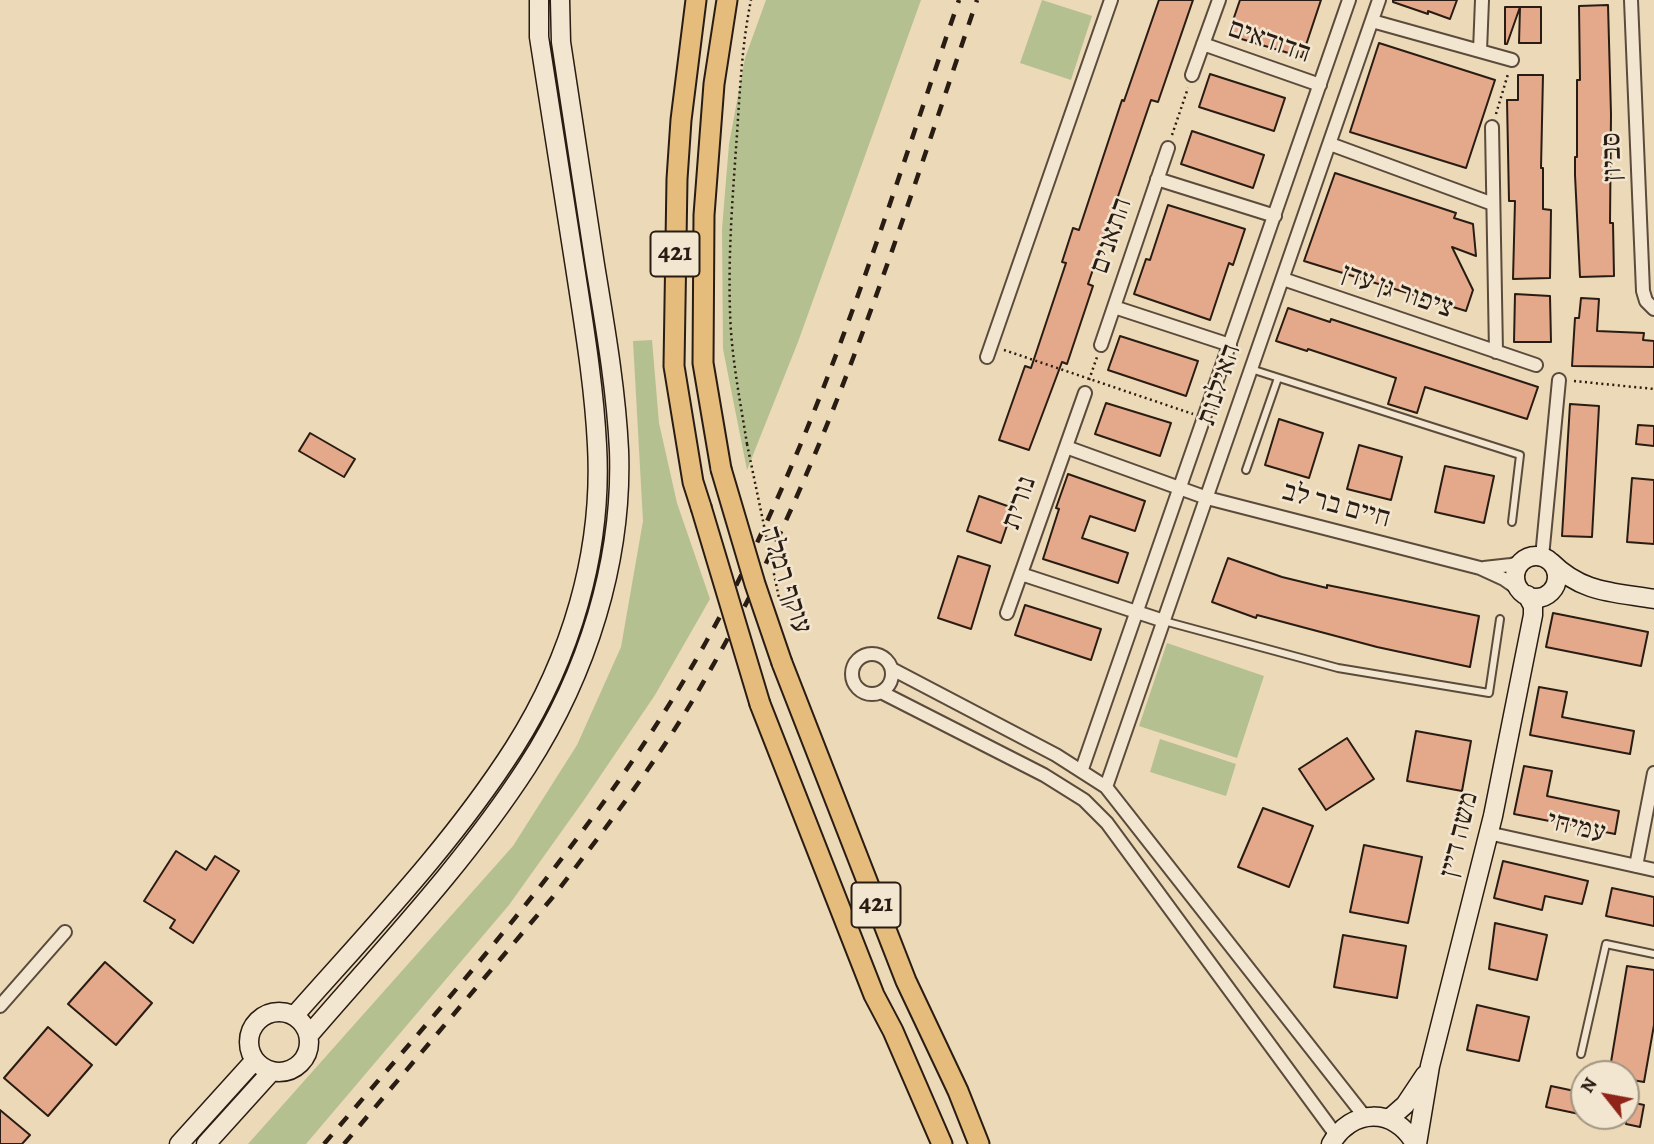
<!DOCTYPE html>
<html>
<head>
<meta charset="utf-8">
<style>
  body { margin:0 }
  #map { position:relative; width:1654px; height:1144px; overflow:hidden; background:#ecd9b7; font-family:Alegreya,serif }
  canvas { display:block }
  .north { position:absolute; left:1570px; top:1060px; width:70px; height:70px; box-sizing:border-box; background:#f3e6d0; border:2px solid #a29584; border-radius:50%; rotate:301deg; font-size:19px; font-weight:700; line-height:28px; text-align:center; color:#291c13 }
  .north::after { content:''; display:block; margin:auto; width:24px; height:32px; background:#8f2418; clip-path:polygon(50% 0,100% 100%,50% 72%,0 100%) }
</style>
</head>
<body>
<div id="map">
<canvas width="1654" height="1144"></canvas>
<div class="north">N</div>
</div>
<script>
const ctx = document.querySelector('canvas').getContext('2d');
ctx.lineJoin = 'round';
function fill(path, color) { ctx.fillStyle = color; ctx.fill(path, 'evenodd'); }
function trace(path, color, width, dash) { ctx.strokeStyle = color; ctx.lineWidth = width; ctx.lineCap = dash ? 'butt' : 'round'; ctx.setLineDash(dash || []); ctx.stroke(path); }
function label(font, color, halo, rows, align = 'center') {
  ctx.font = font + ' Alegreya,"Frank Ruhl Libre",serif'; ctx.lineWidth = 5; ctx.setLineDash([]); ctx.textBaseline = 'middle'; ctx.strokeStyle = halo; ctx.fillStyle = color; for (const [text, x, y, turn = 0] of rows) {
    ctx.save(); ctx.translate(x, y); ctx.rotate((+turn || 0) * Math.PI / 180); ctx.textAlign = isNaN(turn) ? turn : align; if (halo) ctx.strokeText(text, 0, 0); ctx.fillText(text, 0, 0); ctx.restore();
  }
}
const green = new Path2D(`
  M 766,0 L 921,0 L 798,342 L 747,470 L 723,349 L 722,229 L 729,144 L 745,58 Z
  M 1042,0 L 1092,16 L 1071,80 L 1020,63 Z
  M 652,340 L 659,423 L 677,503 L 710,599 L 655,695 L 584,800 L 509,905 L 306,1144 L 248,1144 L 513,846 L 577,745 L 621,647 L 643,521 L 633,341 Z
  M 1167,643 L 1264,676 L 1237,758 L 1139,726 Z
  M 1160,739 L 1236,764 L 1226,796 L 1150,772 Z`);
const building = new Path2D(`
  M 1159,0 L 1193,0 L 1158,102 L 1151,100 L 1088,284 L 1093,286 L 1067,364 L 1062,362 L 1029,450 L 999,440 L 1025,366 L 1031,368 L 1066,263 L 1062,262 L 1073,228 L 1079,230 L 1122,100 L 1124,101 Z
  M 1240,0 L 1321,0 L 1302,57 L 1228,35 Z
  M 1393,0 L 1457,0 L 1450,19 L 1428,11 L 1428,14 L 1393,2 Z
  M 1608,5 L 1611,114 L 1610,223 L 1613,223 L 1614,276 L 1580,277 L 1575,175 L 1575,157 L 1577,157 L 1577,80 L 1580,80 L 1579,6 Z
  M 1505,7 L 1520,7 L 1507,44 L 1505,44 Z
  M 1520,7 L 1541,7 L 1541,43 L 1519,43 Z
  M 1379,43 L 1495,80 L 1466,168 L 1350,132 Z
  M 1210,74 L 1285,98 L 1274,131 L 1199,107 Z
  M 1518,75 L 1543,75 L 1541,168 L 1543,168 L 1543,209 L 1551,210 L 1550,278 L 1513,279 L 1515,201 L 1509,201 L 1507,100 L 1518,100 Z
  M 1192,131 L 1264,155 L 1253,188 L 1181,164 Z
  M 1335,173 L 1456,213 L 1454,218 L 1473,224 L 1476,256 L 1452,247 L 1473,290 L 1466,311 L 1304,261 Z
  M 1168,205 L 1245,229 L 1233,265 L 1229,263 L 1210,320 L 1134,294 L 1146,259 L 1150,260 Z
  M 1515,294 L 1550,296 L 1551,342 L 1514,342 Z
  M 1581,298 L 1599,299 L 1597,331 L 1644,333 L 1643,340 L 1654,341 L 1654,367 L 1572,366 L 1575,318 L 1579,318 Z
  M 1288,308 L 1330,322 L 1331,319 L 1538,387 L 1527,419 L 1425,387 L 1417,413 L 1388,404 L 1396,378 L 1308,349 L 1307,351 L 1276,341 Z
  M 1120,336 L 1198,361 L 1186,396 L 1108,370 Z
  M 1106,403 L 1171,423 L 1160,456 L 1095,434 Z
  M 1570,404 L 1599,406 L 1592,537 L 1562,536 Z
  M 1279,419 L 1323,433 L 1309,478 L 1265,465 Z
  M 1638,425 L 1654,426 L 1654,446 L 1636,444 Z
  M 310,433 L 355,459 L 344,477 L 299,451 Z
  M 1359,445 L 1402,457 L 1391,500 L 1347,489 Z
  M 1445,466 L 1494,476 L 1484,523 L 1435,512 Z
  M 1068,474 L 1145,501 L 1135,531 L 1090,516 L 1082,538 L 1128,553 L 1118,583 L 1043,559 L 1059,509 L 1056,508 Z
  M 1632,478 L 1654,480 L 1654,544 L 1627,542 Z
  M 979,496 L 1013,508 L 1001,543 L 967,531 Z
  M 958,556 L 990,566 L 971,629 L 938,618 Z
  M 1228,558 L 1282,577 L 1327,588 L 1327,585 L 1479,616 L 1470,667 L 1377,647 L 1257,615 L 1256,618 L 1212,602 Z
  M 1025,605 L 1101,629 L 1091,660 L 1015,635 Z
  M 1553,613 L 1648,632 L 1641,666 L 1546,647 Z
  M 1539,687 L 1567,692 L 1562,717 L 1634,731 L 1630,754 L 1530,735 Z
  M 1416,731 L 1471,741 L 1462,791 L 1407,781 Z
  M 1347,738 L 1374,779 L 1326,810 L 1299,769 Z
  M 1524,766 L 1552,771 L 1547,796 L 1619,811 L 1615,834 L 1514,814 Z
  M 1263,808 L 1313,826 L 1289,887 L 1238,867 Z
  M 1364,845 L 1422,857 L 1408,923 L 1350,912 Z
  M 176,851 L 206,870 L 215,856 L 239,871 L 193,943 L 170,928 L 175,920 L 144,901 Z
  M 1503,861 L 1588,881 L 1582,904 L 1545,896 L 1542,910 L 1494,898 Z
  M 1612,888 L 1654,897 L 1654,926 L 1606,916 Z
  M 1495,923 L 1547,935 L 1537,980 L 1489,969 Z
  M 1343,935 L 1406,946 L 1397,998 L 1334,987 Z
  M 105,962 L 152,1003 L 116,1045 L 68,1004 Z
  M 1627,966 L 1654,970 L 1654,1025 L 1644,1082 L 1626,1079 L 1626,1074 L 1609,1074 Z
  M 1477,1005 L 1529,1017 L 1519,1061 L 1467,1050 Z
  M 48,1027 L 92,1065 L 48,1116 L 4,1078 Z
  M 1551,1086 L 1584,1093 L 1584,1115 L 1546,1107 Z
  M 1626,1101 L 1644,1105 L 1640,1127 L 1626,1124 Z
  M 0,1110 L 30,1135 L 22,1144 L 0,1144 Z`);
const path = new Path2D(`
  M 1496,114 L 1508,74
  M 1172,135 L 1188,88
  M 1004,350 L 1193,414
  M 1089,380 L 1097,357
  M 1574,381 L 1654,389
  M 747,444 C 740,400 731,355 730,311 C 728,252 733,192 737,134 C 740,89 742,44 751,0`);
const lane = new Path2D(`
  M 1251,369 L 1520,455 L 1512,522
  M 1246,470 L 1278,378
  M 1164,621 L 1338,668 L 1489,693 L 1500,619
  M 1581,1054 L 1606,944 L 1654,954`);
const street = new Path2D(`
  M 1631,0 L 1643,291 L 1646,301 L 1654,309
  M 1372,21 L 1512,60
  M 1203,44 L 1320,85
  M 1480,51 L 1482,0
  M 1192,75 L 1219,0
  M 1492,127 L 1496,352
  M 1330,144 L 1493,204
  M 1157,179 L 1275,216
  M 1283,279 L 1536,365
  M 1114,307 L 1230,345
  M 1101,345 L 1168,148
  M 987,357 L 1111,0
  M 1066,447 L 1207,498 L 1480,568 L 1504,579 L 1521,591
  M 1542,557 L 1559,380
  M 1484,568 L 1511,565 L 1522,562
  M 1021,574 L 1164,621
  M 1007,613 L 1085,393
  M852 674a20 20 0 1 1 40 0a20 20 0 1 1-40 0Z
  M 892,669 L 1056,755 L 1106,787 L 1365,1117
  M 881,692 L 1044,775 L 1084,800 L 1107,823 L 1336,1135
  M 1082,769 L 1349,0
  M 1106,787 L 1379,0
  M 1488,833 L 1654,870
  M 1636,866 L 1654,773
  M 0,1006 L 65,932`);
const secondary = new Path2D(`
  M1515 577a21 21 0 1 1 42 0a21 21 0 1 1-42 0Z
  M 1551,562 C 1582,593 1613,592 1654,599
  M249 1042a30 30 0 1 1 60 0a30 30 0 1 1-60 0Z
  M 294,1016 C 370,930 452,845 514,748 C 571,658 603,552 597,445 C 594,385 584,326 575,267 C 563,191 551,114 539,37 L 539,0
  M 309,1035 C 384,948 464,864 527,767 C 587,674 623,561 619,450 C 616,388 605,326 595,265 C 584,191 572,116 561,42 L 560,0
  M 1389,1119 L 1405,1105 L 1425,1075
  M 179,1144 L 255,1060
  M 206,1144 L 272,1071
  M 1331,1144 C 1351,1108 1395,1107 1415,1144
  M 1417,1144 L 1430,1066 L 1493,816 L 1533,615 L 1533,606 L 1527,595`);
const primary = new Path2D(`
  M 696,0 L 681,120 L 677,179 L 674,366 L 693,482 L 701,507
  M 721,469 L 703,363 L 704,215 L 714,84 L 727,0
  M 782,663 L 906,981 L 958,1091 L 979,1144
  M 760,704 L 874,995 L 893,1031 L 942,1144`);
const rail = new Path2D(`
  M 324,1144 C 461,983 603,827 706,642 C 818,441 884,217 959,0
  M 344,1144 L 552,898 C 606,828 660,758 704,681 C 827,468 898,232 977,0`);
const pathBridge = new Path2D(`
  M 747,444 L 779,598`);
const primaryBridge = new Path2D(`
  M 721,469 L 755,584 L 782,663
  M 701,507 L 760,704`);
const shields = [
  [675,254,49],
  [876,905,49]
];
const shieldNames = [
  ["421",675,254],
  ["421",876,905]
];
const streetNames = [
  ["הדודאים",1269,42,19],
  ["סביון",1613,157,-92],
  ["התאנים",1112,236,-71],
  ["ציפור גן עדן",1397,292,19],
  ["האילנות",1220,385,-71],
  ["נורית",1020,503,-71],
  ["חיים בר לב",1336,506,15],
  ["עוקף רמלה",785,580,72],
  ["עמיחי",1576,828,13],
  ["משה דיין",1460,835,-76]
];
fill(green, '#b5c090');
fill(building, '#e4a88a');
trace(building, '#291c13', 2);
trace(lane, '#5a4b3c', 10);
trace(street, '#5a4b3c', 16);
trace(secondary, '#291c13', 21);
trace(primary, '#291c13', 23);
trace(path, '#291c13', 2.5, [2, 3.5]);
trace(lane, '#f3e6d0', 6);
trace(street, '#f3e6d0', 12);
trace(secondary, '#f3e6d0', 18);
trace(primary, '#e6bc7c', 19);
trace(rail, '#291c13', 4.5, [12, 12]);
trace(primaryBridge, '#291c13', 23, []);
trace(pathBridge, '#291c13', 2.5, [2, 3.5]);
trace(primaryBridge, '#e6bc7c', 19);
for (const [x, y, w] of shields) { const box = new Path2D(); box.roundRect(x - w / 2, y - 22.5, w, 45, 5); ctx.fillStyle = '#f3e6d0'; ctx.fill(box); trace(box, '#291c13', 2); }
label('bold 26px', '#291c13', null, shieldNames);
label('28px', '#291c13', '#f3e6d0', streetNames);
</script>
</body>
</html>
